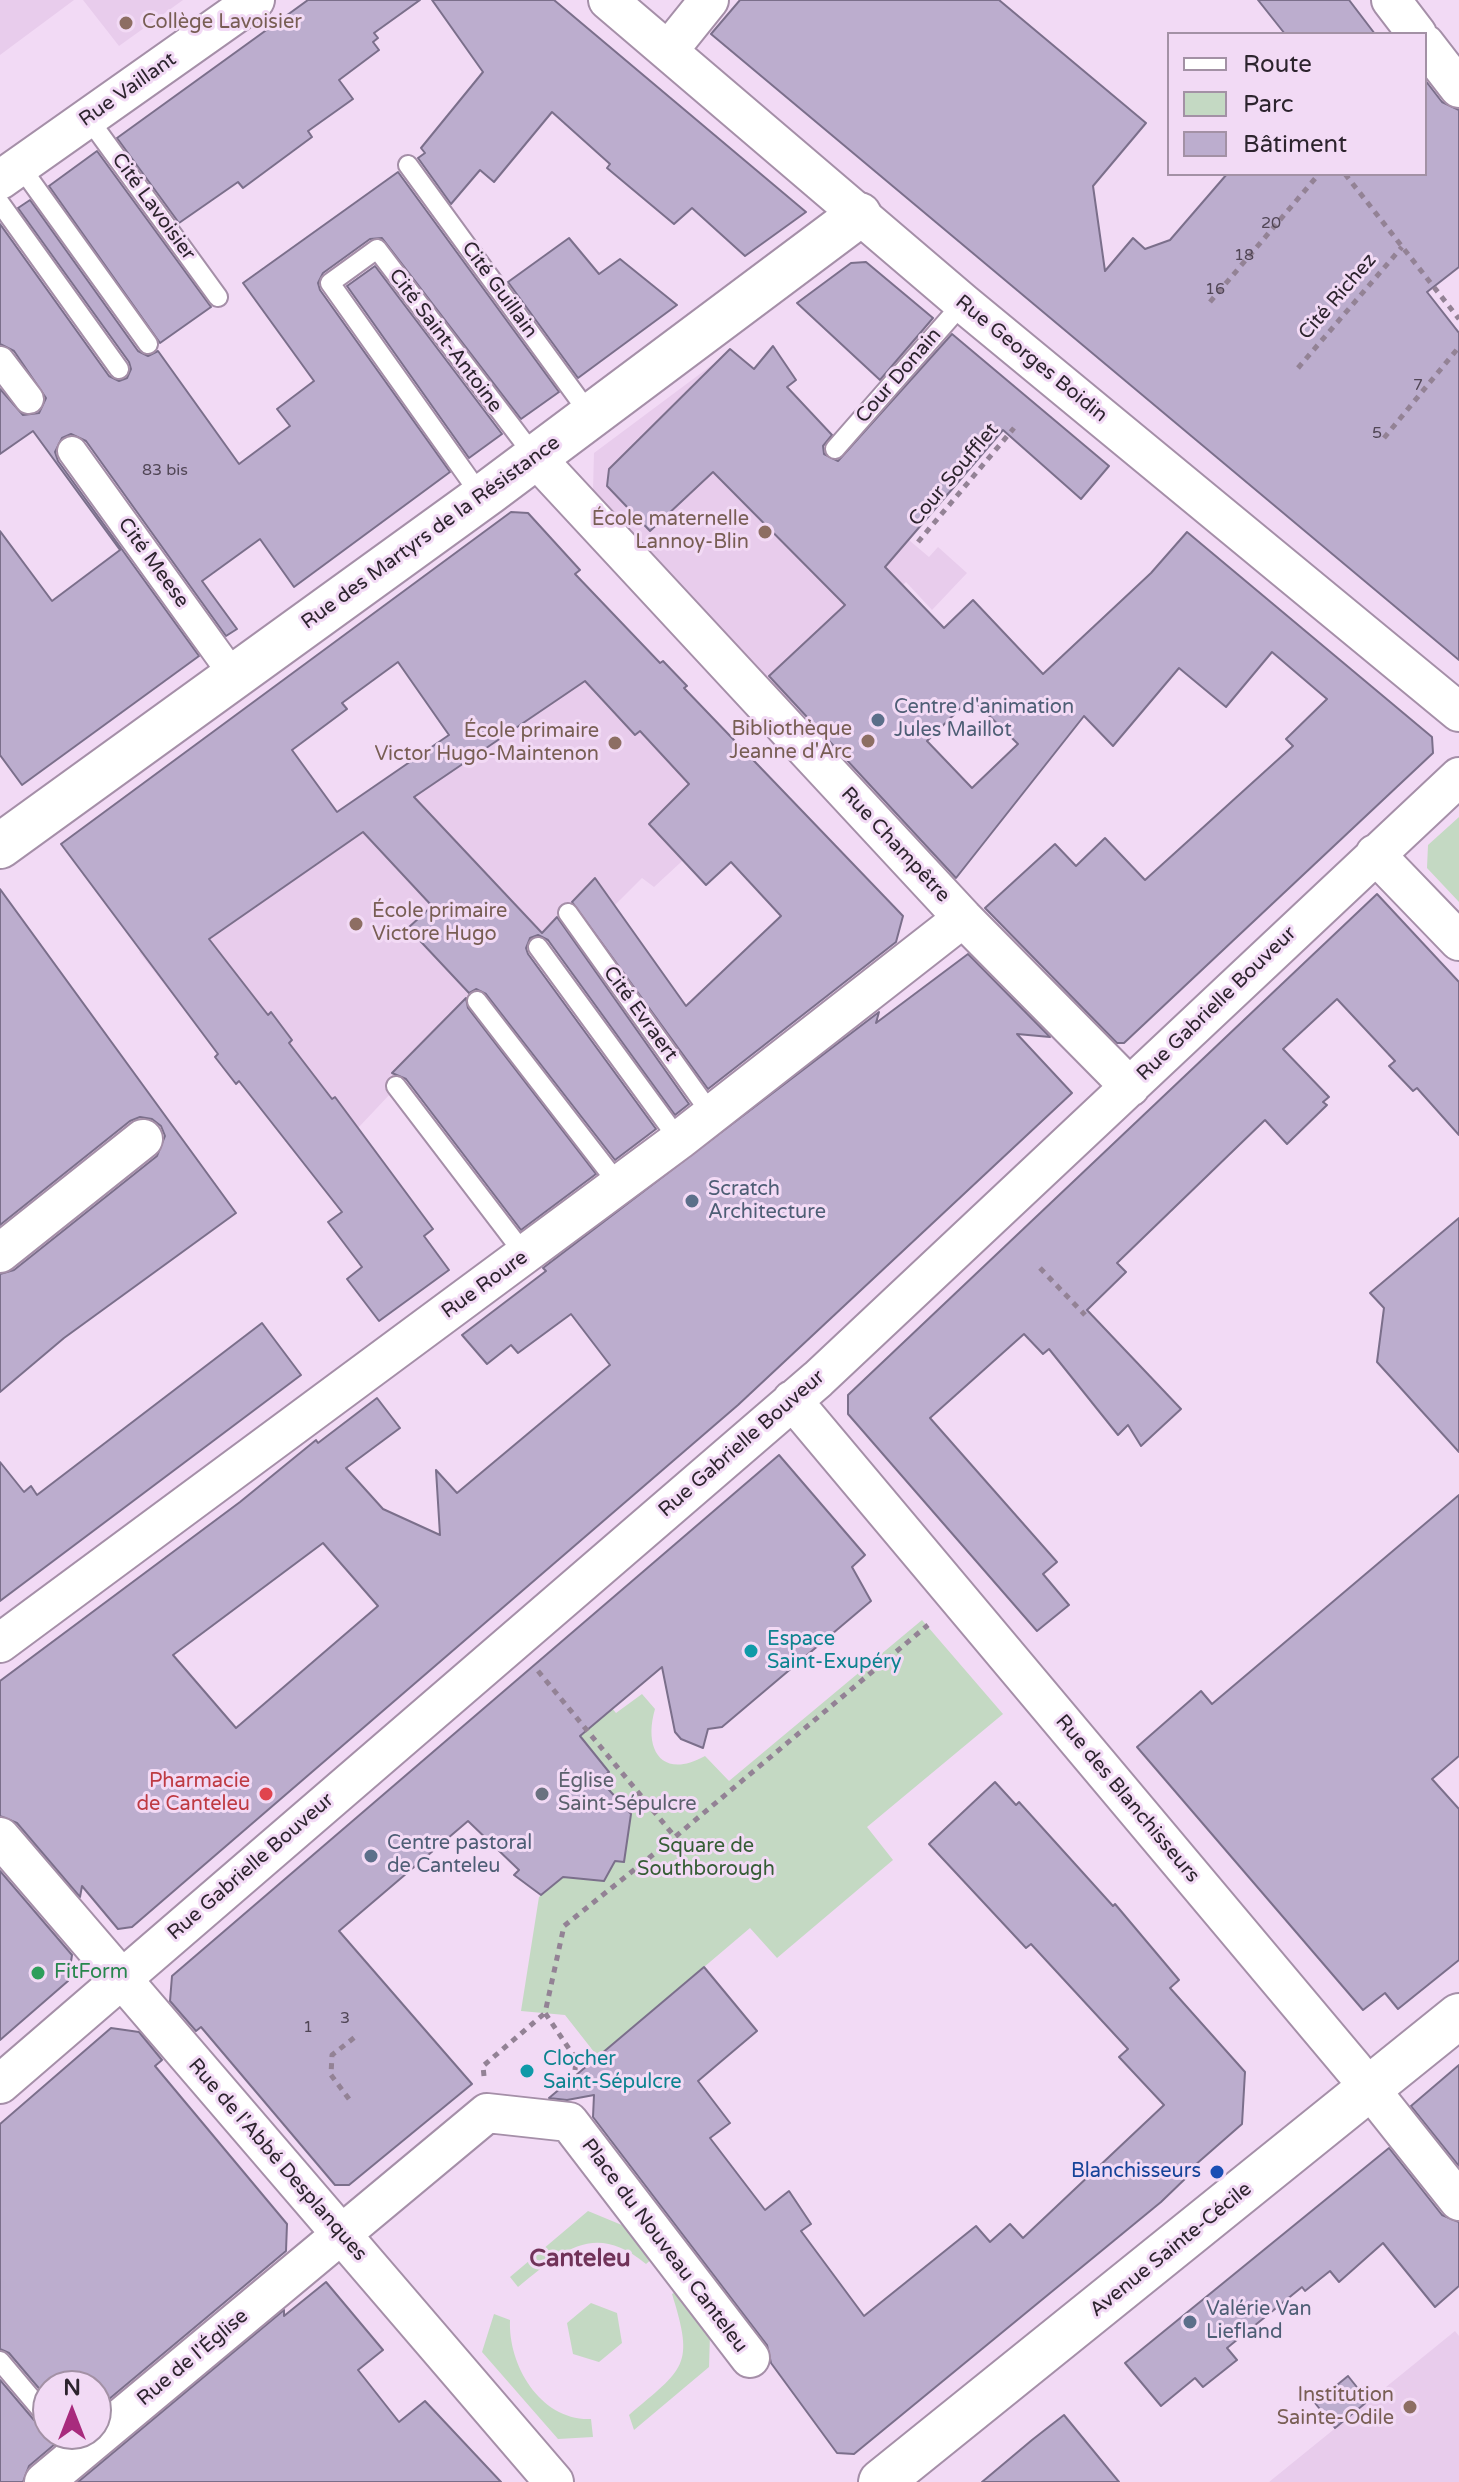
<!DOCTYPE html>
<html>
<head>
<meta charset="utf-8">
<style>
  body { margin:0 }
  #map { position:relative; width:1459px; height:2482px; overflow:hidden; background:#f2daf5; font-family:"Varela Round",sans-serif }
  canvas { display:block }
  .legend { position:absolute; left:1167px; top:32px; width:260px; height:144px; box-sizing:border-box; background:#f2daf5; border:2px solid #a391a5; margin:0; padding:10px 14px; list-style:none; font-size:24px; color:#2d242e }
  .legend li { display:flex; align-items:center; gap:16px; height:40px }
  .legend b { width:40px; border:2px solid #a391a5 }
  .north { position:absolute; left:32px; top:2370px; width:80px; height:80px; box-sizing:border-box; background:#f2daf5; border:2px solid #a391a5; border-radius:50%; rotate:0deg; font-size:22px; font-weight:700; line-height:32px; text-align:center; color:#2d242e }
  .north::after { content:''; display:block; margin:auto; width:28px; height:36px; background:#a82b7d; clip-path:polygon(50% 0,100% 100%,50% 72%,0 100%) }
</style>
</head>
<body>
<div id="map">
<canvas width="1459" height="2482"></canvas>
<ul class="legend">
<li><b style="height:10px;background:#fff"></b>Route</li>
<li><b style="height:22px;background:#c4d9c3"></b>Parc</li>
<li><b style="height:22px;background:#bcadce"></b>Bâtiment</li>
</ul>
<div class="north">N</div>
</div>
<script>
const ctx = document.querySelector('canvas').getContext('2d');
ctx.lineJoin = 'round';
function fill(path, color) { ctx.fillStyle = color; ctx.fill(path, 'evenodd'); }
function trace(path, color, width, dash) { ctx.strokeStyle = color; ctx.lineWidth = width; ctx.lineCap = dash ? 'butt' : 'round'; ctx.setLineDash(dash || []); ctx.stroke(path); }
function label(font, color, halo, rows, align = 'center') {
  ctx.font = font + ' "Varela Round",sans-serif'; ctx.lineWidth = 6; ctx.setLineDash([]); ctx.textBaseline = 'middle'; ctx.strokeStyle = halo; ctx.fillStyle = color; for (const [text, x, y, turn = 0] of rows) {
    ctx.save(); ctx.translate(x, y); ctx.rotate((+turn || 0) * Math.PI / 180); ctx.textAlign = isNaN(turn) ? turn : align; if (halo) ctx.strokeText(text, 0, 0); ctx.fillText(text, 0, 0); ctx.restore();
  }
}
const built = new Path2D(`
  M 0,0 L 74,0 L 0,55 Z
  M 83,0 L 183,0 L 119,46 Z
  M 720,359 L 890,524 L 929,557 L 938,547 L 967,573 L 932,610 L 906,582 L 787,699 L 593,490 L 594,453 Z
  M 575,574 L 660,663 L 663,661 L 687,686 L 684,689 L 771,779 L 654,887 L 642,878 L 614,906 L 594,878 L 358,1128 L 240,1081 L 236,1084 L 215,1057 L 218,1053 L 139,952 L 512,691 L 504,640 Z
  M 1455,2331 L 1459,2336 L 1459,2482 L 1269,2482 Z`);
const green = new Path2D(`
  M 1459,817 L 1459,902 L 1427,868 L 1428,845 Z
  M 922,1620 L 1003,1714 L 867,1827 L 893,1860 L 777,1958 L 750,1928 L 598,2057 L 565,2015 L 521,2011 L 539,1897 L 563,1877 L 601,1880 L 610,1871 L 611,1860 L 624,1862 L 631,1814 L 599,1779 L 608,1771 L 548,1697 L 559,1645 L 616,1713 L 642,1694 L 655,1709 C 643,1750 662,1780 705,1756 L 729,1781 Z
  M 588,2211 L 629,2228 L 653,2258 L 646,2264 C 593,2220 561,2253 518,2287 L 510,2277 Z
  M 677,2291 L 710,2334 L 709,2367 L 634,2430 L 629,2415 C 684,2368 695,2367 672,2294 Z
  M 591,2303 L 617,2313 L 622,2343 L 599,2362 L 573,2354 L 567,2323 Z
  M 494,2314 L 510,2320 C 508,2366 541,2421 591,2419 L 593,2437 L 558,2439 L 482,2352 Z`);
const building = new Path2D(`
  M 308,0 L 420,0 L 374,33 L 378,38 L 373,42 L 379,50 L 339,80 L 353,99 L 308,131 L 312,137 L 243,188 L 238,182 L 179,223 L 117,138 Z
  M 432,0 L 554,0 L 806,212 L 745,256 L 692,208 L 674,224 L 607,168 L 610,164 L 552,112 L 494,182 L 480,170 L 451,204 L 418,158 L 425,153 L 421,148 L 483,72 Z
  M 740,0 L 999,0 L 1146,123 L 1093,186 L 1105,271 L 1133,238 L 1145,249 L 1170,240 L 1227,174 L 1425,174 L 1425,80 L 1442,102 L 1459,110 L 1459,267 L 1427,292 L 1459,333 L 1459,660 L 711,34 Z
  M 1258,0 L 1349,0 L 1375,34 L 1285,34 Z
  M 97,151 L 211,307 L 160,343 L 49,186 Z
  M 398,172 L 559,392 L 521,419 L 382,238 L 370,239 L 323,273 L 318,283 L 320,290 L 450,472 L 294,587 L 260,539 L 202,581 L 237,629 L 226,636 L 86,441 L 71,434 L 62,438 L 55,452 L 58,461 L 199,656 L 22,785 L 0,755 L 0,531 L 52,601 L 120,550 L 33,431 L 0,454 L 0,389 L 23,415 L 39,413 L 46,398 L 14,351 L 0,344 L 0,224 L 109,376 L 119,381 L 127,378 L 131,369 L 129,362 L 18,208 L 30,200 L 138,351 L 148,356 L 158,351 L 239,464 L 290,426 L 277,409 L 314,381 L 243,283 Z
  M 569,238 L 599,274 L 620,259 L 677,305 L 578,378 L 508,282 Z
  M 866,262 L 933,318 L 880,380 L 797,303 L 851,263 Z
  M 375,266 L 502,434 L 469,458 L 347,286 Z
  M 952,334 L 1109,466 L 1081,499 L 1003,430 L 885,567 L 944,628 L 973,600 L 1043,674 L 1151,573 L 1187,532 L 1432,737 L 1433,753 L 1124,1043 L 1117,1043 L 985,908 L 1055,844 L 1076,866 L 1105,838 L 1145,880 L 1293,746 L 1286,739 L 1327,699 L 1272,652 L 1226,707 L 1179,668 L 1113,746 L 1084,716 L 956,878 L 769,676 L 845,605 L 713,472 L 650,531 L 607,486 L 609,469 L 730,349 L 754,369 L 773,346 L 796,380 L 787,387 L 832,435 L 823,446 L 824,454 L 838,461 ZM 971,698 L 1018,744 L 972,788 L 927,741 Z
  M 511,512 L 528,513 L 580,570 L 575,574 L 660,663 L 663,661 L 687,686 L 684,688 L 903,916 L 896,942 L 708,1089 L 572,902 L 595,878 L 686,1006 L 781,916 L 731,862 L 706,885 L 649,824 L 689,784 L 640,731 L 635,735 L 585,681 L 414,797 L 542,933 L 557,917 L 689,1104 L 675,1115 L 548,940 L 538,935 L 530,938 L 526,948 L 528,954 L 656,1129 L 615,1160 L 486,994 L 476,989 L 469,993 L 408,928 L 432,906 L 363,832 L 209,939 L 268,1015 L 271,1012 L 292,1040 L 289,1043 L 332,1099 L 335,1097 L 433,1229 L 424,1236 L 449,1270 L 379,1321 L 347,1279 L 362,1267 L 328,1222 L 342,1212 L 239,1081 L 236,1084 L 215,1057 L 218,1054 L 61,844 ZM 398,662 L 449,735 L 337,812 L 292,750 L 347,709 L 342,703 Z
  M 0,889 L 236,1213 L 64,1338 L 0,1392 L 0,1274 L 14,1270 L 157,1156 L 165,1136 L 161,1126 L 152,1119 L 140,1117 L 130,1121 L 0,1225 Z
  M 1377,894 L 1459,982 L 1459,1135 L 1417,1088 L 1413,1091 L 1389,1066 L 1395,1061 L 1337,999 L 1283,1049 L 1329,1097 L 1323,1102 L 1327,1105 L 1287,1144 L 1265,1120 L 1117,1263 L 1126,1272 L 1087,1310 L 1181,1409 L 1141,1446 L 1128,1425 L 1118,1435 L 1049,1349 L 1043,1354 L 1024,1334 L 930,1418 L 1057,1562 L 1043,1574 L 1069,1605 L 1037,1631 L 848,1414 L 848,1395 Z
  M 968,954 L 1050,1037 L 1017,1034 L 1072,1093 L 738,1405 L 132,1927 L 118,1929 L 82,1886 L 80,1897 L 17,1823 L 0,1816 L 0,1681 L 240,1502 L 316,1440 L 318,1443 L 377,1398 L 400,1428 L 346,1468 L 383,1509 L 440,1535 L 436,1470 L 457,1493 L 610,1365 L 571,1314 L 518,1353 L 511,1345 L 487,1364 L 462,1335 L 546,1271 L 543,1268 L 879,1012 L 876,1023 ZM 323,1543 L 378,1606 L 236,1728 L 173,1655 Z
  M 466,998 L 468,1008 L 596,1174 L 521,1230 L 406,1079 L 392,1073 Z
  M 1459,1218 L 1459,1452 L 1377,1362 L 1384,1308 L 1370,1293 Z
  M 262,1323 L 301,1375 L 0,1601 L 0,1462 L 24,1492 L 31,1486 L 37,1495 Z
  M 779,1455 L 865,1555 L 852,1567 L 871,1601 L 722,1727 L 708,1729 L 703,1748 L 681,1739 L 675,1732 L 662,1667 L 580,1736 L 609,1772 L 599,1779 L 631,1814 L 624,1862 L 615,1861 L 604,1881 L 563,1877 L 541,1895 L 514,1875 L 519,1870 L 468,1821 L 339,1931 L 472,2084 L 349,2185 L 335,2185 L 201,2027 L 196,2031 L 170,2001 L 172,1976 Z
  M 1459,1495 L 1459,1756 L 1432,1779 L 1459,1809 L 1459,1960 L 1398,2009 L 1385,1993 L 1363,2010 L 1137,1747 L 1201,1691 L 1212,1704 Z
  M 995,1782 L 1016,1805 L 1019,1802 L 1113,1906 L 1115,1904 L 1179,1980 L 1170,1988 L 1245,2072 L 1242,2124 L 1186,2173 L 1188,2176 L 1161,2202 L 854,2454 L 837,2453 L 771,2363 L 767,2345 L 593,2117 L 594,2095 L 567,2100 L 549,2098 L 704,1967 L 757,2031 L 698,2081 L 730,2123 L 710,2138 L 765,2210 L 789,2191 L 811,2224 L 801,2231 L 864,2316 L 976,2226 L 990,2242 L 1010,2224 L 1023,2238 L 1164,2105 L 1119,2057 L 1128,2049 L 1031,1944 L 1026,1948 L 929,1844 Z
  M 0,1871 L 72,1955 L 68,1981 L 0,2040 Z
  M 111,2028 L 139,2032 L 162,2060 L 155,2066 L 287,2224 L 286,2251 L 96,2410 L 96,2386 L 48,2386 L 48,2399 L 9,2353 L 0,2349 L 0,2124 Z
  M 1459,2065 L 1459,2166 L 1411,2106 Z
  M 1389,2148 L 1442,2215 L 1459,2222 L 1459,2286 L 1435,2307 L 1383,2243 L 1339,2282 L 1330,2271 L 1305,2291 L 1302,2287 L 1227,2348 L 1237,2360 L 1203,2387 L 1195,2378 L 1161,2406 L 1125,2363 Z
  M 326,2282 L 383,2350 L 358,2370 L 399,2422 L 425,2401 L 501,2482 L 78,2482 L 284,2310 L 284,2316 Z
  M 1348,2376 L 1368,2401 L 1335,2428 L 1315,2403 Z
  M 0,2380 L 34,2420 L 48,2423 L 48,2434 L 55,2444 L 29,2466 L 23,2482 L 0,2482 Z
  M 1064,2415 L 1119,2482 L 982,2482 L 1032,2440 Z`);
const path = new Path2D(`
  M 1345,174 L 1459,319
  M 1210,302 L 1319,174
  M 1298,368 L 1402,247
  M 1384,438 L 1459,347
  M 918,542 L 1014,428
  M 1040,1268 L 1085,1315
  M 538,1671 L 675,1837 L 928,1625
  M 484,2076 L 483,2066 L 545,2013
  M 574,2082 L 576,2059 L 545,2013 L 564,1926 L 675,1837
  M 349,2099 L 331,2075 L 332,2055 L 355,2037`);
const service = new Path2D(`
  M 88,118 L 218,297
  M 408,165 L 591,416
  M 20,166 L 148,344
  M 0,203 L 119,369
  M 835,449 L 963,303
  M 482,497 L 330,283 L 377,249 L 535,457
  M 568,913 L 712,1115
  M 538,947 L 679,1140
  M 477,1001 L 619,1185
  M 396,1086 L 525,1255
  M 0,2361 L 43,2412
  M 62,2434 L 79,2453`);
const pedestrian = new Path2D(`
  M 0,361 L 29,399
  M 72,451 L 234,676`);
const minor = new Path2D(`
  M 608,0 L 963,303 L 1459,712
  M 1391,0 L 1417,34
  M 1425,44 L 1459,88
  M 668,51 L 709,0
  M 0,180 L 255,0
  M 535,457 L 963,918 L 1130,1087
  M 1375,854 L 1459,941
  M 0,1253 L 143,1139
  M 792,1400 L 1354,2069 L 1459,2201
  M 0,1643 L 679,1140 L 963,918
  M 0,1837 L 554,2482
  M 0,2084 L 818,1379 L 1459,777
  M 44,2482 L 487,2113 L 569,2122 L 750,2358`);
const tertiary = new Path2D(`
  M 0,846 L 489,492 L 859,215
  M 881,2482 L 1459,2016`);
const markers = [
  [126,23,8,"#8d6e63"],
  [765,532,8,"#8d6e63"],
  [878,720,8,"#5c6f8a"],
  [868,741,8,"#8d6e63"],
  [615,743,8,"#8d6e63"],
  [356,924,8,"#8d6e63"],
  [692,1201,8,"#5c6f8a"],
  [751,1651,8,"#0f9aa8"],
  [266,1794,8,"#e0444e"],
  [542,1794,8,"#6b7280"],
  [371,1856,8,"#5c6f8a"],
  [38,1973,8,"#2e9e5b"],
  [527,2071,8,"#0f9aa8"],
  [1217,2172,8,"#1a4fb4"],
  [1190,2322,8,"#5c6f8a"],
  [1410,2407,8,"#8d6e63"]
];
const numberNames = [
  ["20",1271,224],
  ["18",1244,256],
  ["16",1215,290],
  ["7",1418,386],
  ["5",1377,434],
  ["83 bis",165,471],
  ["3",345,2019],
  ["1",308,2028]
];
const educationNames = [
  ["Collège Lavoisier",142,23,"left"],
  ["École maternelle",749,520],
  ["Lannoy-Blin",749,543],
  ["Bibliothèque",852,730],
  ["Jeanne d'Arc",852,753],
  ["École primaire",599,732],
  ["Victor Hugo-Maintenon",599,755],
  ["École primaire",372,912,"left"],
  ["Victore Hugo",372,935,"left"],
  ["Institution",1394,2396],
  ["Sainte-Odile",1394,2419]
];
const streetNames = [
  ["Rue Vaillant",128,90,-35],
  ["Cité Lavoisier",153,207,54],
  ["Cité Guillain",499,290,54],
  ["Cité Richez",1338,297,-49],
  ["Cité Saint-Antoine",445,341,53],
  ["Rue Georges Boidin",1031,359,39],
  ["Cour Donain",899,376,-49],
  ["Cour Soufflet",954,475,-50],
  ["Rue des Martyrs de la Résistance",431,533,-36],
  ["Cité Meese",153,563,54],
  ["Rue Champêtre",895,845,47],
  ["Rue Gabrielle Bouveur",1217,1004,-44],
  ["Cité Evraert",640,1014,54],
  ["Rue Roure",485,1285,-36],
  ["Rue Gabrielle Bouveur",742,1444,-41],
  ["Rue des Blanchisseurs",1127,1799,50],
  ["Rue Gabrielle Bouveur",251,1867,-41],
  ["Rue de l'Abbé Desplanques",277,2160,49],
  ["Place du Nouveau Canteleu",664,2246,53],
  ["Avenue Sainte-Cécile",1171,2250,-39],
  ["Rue de l'Église",193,2358,-40]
];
const serviceNames = [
  ["Centre d'animation",894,708],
  ["Jules Maillot",894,731],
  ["Scratch",708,1190],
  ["Architecture",708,1213],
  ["Centre pastoral",387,1844],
  ["de Canteleu",387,1867],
  ["Valérie Van",1206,2310],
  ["Liefland",1206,2333]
];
const cultureNames = [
  ["Espace",767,1640],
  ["Saint-Exupéry",767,1663],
  ["Clocher",543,2060],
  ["Saint-Sépulcre",543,2083]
];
const healthNames = [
  ["Pharmacie",250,1782],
  ["de Canteleu",250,1805]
];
const worshipNames = [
  ["Église",558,1782],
  ["Saint-Sépulcre",558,1805]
];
const parkNames = [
  ["Square de",706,1847],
  ["Southborough",706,1870]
];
const leisureNames = [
  ["FitForm",54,1973]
];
const transitNames = [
  ["Blanchisseurs",1201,2172]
];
const quarterNames = [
  ["Canteleu",580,2260]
];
fill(built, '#e8ccec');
fill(green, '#c4d9c3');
fill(building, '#bcadce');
trace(building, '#7b6f8b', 2);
trace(service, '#a58fa8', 22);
trace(pedestrian, '#a58fa8', 32);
trace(minor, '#a58fa8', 42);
trace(tertiary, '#a58fa8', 48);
trace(path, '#938295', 5, [6, 6]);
trace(service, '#fff', 18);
trace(pedestrian, '#fff', 28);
trace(minor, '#fff', 38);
trace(tertiary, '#fff', 44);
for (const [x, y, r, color] of markers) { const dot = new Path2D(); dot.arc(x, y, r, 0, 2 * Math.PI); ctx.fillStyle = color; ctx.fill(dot); trace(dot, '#f2daf5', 3); }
label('16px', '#514656', null, numberNames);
label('20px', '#785e54', '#f2daf5', educationNames, 'right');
label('20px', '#2d242e', '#f2daf5', streetNames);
label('20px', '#4e5e75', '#f2daf5', serviceNames, 'left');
label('20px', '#0d838f', '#f2daf5', cultureNames, 'left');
label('20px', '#be3a42', '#f2daf5', healthNames, 'right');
label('20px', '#5b616d', '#f2daf5', worshipNames, 'left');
label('20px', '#355d35', '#f2daf5', parkNames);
label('20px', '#27864d', '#f2daf5', leisureNames, 'left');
label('20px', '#164399', '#f2daf5', transitNames, 'right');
label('bold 24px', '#713359', '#f2daf5', quarterNames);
</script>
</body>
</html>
